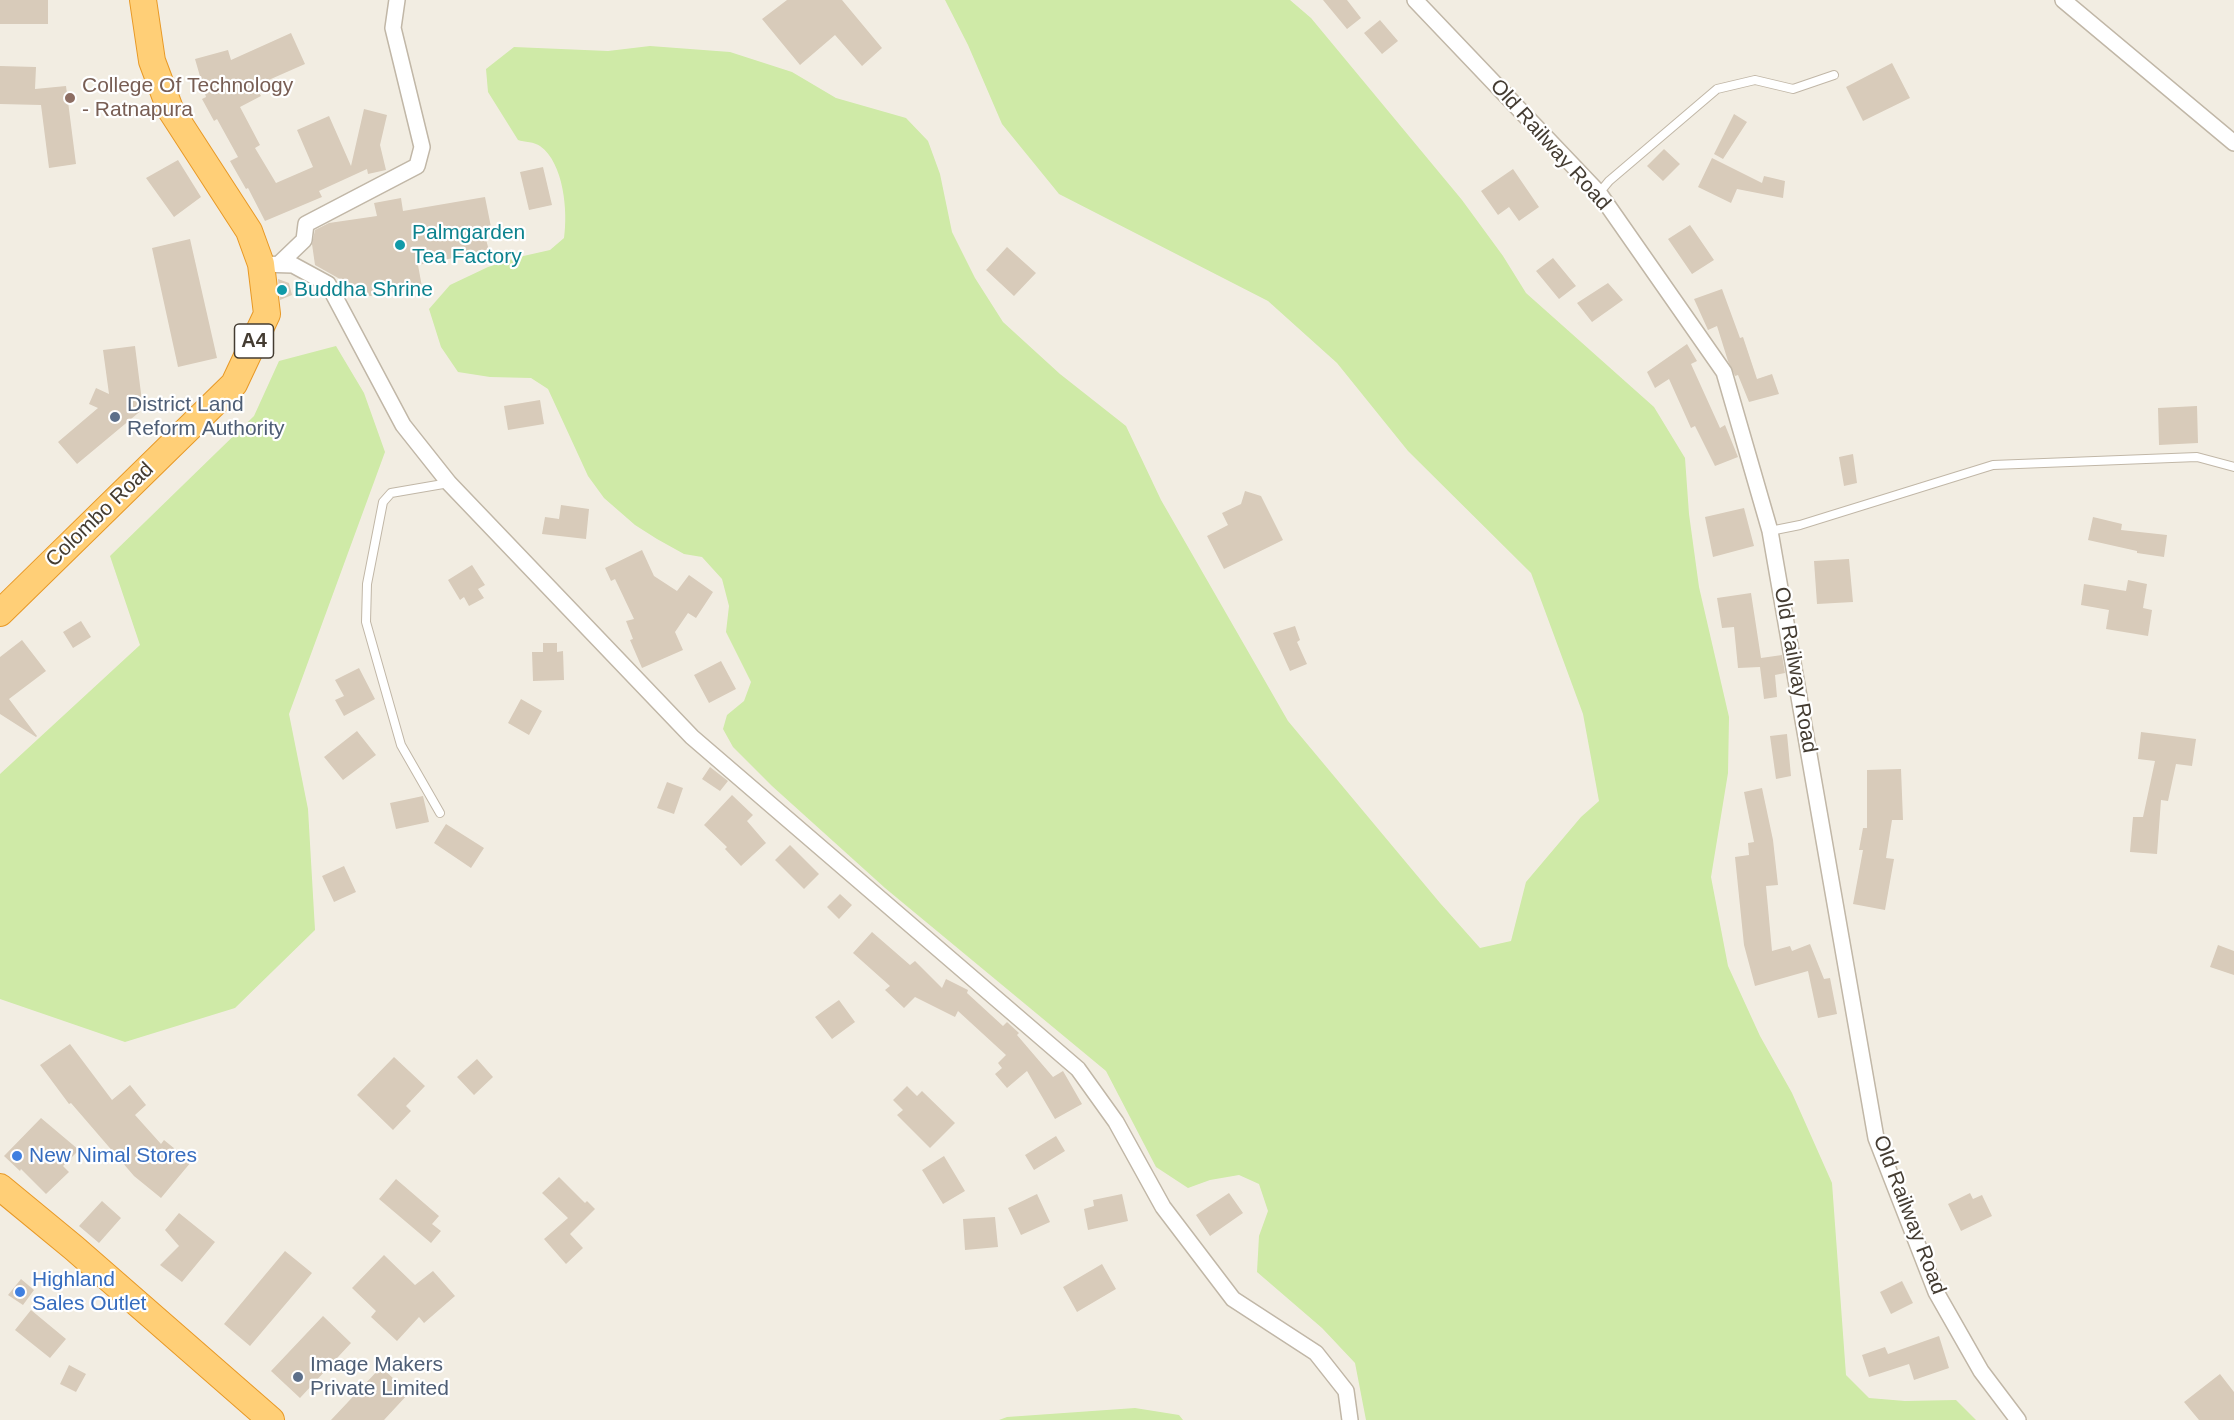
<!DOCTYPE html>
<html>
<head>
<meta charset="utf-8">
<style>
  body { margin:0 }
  canvas { display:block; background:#f2ede2 }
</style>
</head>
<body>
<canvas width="2234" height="1420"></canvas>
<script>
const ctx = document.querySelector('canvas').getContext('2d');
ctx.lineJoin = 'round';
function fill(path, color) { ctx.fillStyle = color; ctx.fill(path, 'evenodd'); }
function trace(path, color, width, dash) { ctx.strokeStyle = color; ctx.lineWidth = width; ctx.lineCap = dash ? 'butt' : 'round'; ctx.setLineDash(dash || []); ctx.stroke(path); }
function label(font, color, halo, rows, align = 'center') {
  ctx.font = font + ' Helvetica,sans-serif'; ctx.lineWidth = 4.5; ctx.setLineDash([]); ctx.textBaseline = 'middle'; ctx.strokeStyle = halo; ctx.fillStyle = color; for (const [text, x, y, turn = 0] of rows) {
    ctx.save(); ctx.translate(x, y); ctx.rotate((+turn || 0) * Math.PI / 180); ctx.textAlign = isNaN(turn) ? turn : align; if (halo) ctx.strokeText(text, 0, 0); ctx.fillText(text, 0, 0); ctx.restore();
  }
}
const green = new Path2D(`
  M 945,0 L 1290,0 L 1311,18 L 1462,200 L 1503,256 L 1526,293 L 1654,407 L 1685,458 L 1689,514 L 1699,587 L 1729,717 L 1728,773 L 1711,877 L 1728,966 L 1760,1036 L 1792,1093 L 1832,1183 L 1846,1375 L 1869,1398 L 1905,1401 L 1956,1400 L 1976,1420 L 1366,1420 L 1355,1363 L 1322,1328 L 1257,1272 L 1259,1236 L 1268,1211 L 1259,1184 L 1239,1175 L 1210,1180 L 1188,1188 L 1156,1167 L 1106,1071 L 885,888 L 772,786 L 733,747 L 723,729 L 727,715 L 744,701 L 751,682 L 726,632 L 729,606 L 722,579 L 702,557 L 684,554 L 657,539 L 635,525 L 604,498 L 588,476 L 548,389 L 531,378 L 490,377 L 458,372 L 441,347 L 429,309 L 450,285 L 488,267 L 519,257 L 550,250 L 564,238 C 568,212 564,163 540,146 C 535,142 524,142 518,140 L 488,92 L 486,69 L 514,47 L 608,51 L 650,46 L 730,52 L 792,72 L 836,98 L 906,118 L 928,141 L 940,174 L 952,232 L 975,278 L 1003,322 L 1060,374 L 1126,426 L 1161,500 L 1288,721 L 1440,903 L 1480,948 L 1511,941 L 1526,882 L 1581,817 L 1599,801 L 1583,714 L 1531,573 L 1408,451 L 1337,363 L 1268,301 L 1059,194 L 1002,124 L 968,45 Z
  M 336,346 L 364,393 L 385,452 L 289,714 L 308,809 L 315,930 L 235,1008 L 125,1042 L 0,999 L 0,774 L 140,645 L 110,556 L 254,416 L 279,361 Z
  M 1135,1408 L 1179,1415 L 1183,1420 L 999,1420 L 1007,1417 Z`);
const building = new Path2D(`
  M 0,0 L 48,0 L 48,24 L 0,24 Z
  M 787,0 L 842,0 L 882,48 L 862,66 L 835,35 L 800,65 L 762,19 Z
  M 1323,0 L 1347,0 L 1361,18 L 1347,29 Z
  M 1380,20 L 1398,41 L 1382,54 L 1364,33 Z
  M 291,33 L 305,64 L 255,86 L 261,96 L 240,107 L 260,145 L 255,148 L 276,183 L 313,167 L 297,130 L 329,116 L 351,166 L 364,109 L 387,115 L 380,145 L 386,170 L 368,174 L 367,169 L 319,191 L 322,197 L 265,221 L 248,188 L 246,189 L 230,161 L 238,157 L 217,119 L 214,121 L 202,99 L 206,97 L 195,59 L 228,50 L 231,60 Z
  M 1892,63 L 1910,98 L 1863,121 L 1846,87 Z
  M 0,66 L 36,67 L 35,89 L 66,86 L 76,164 L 49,168 L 41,105 L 0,104 Z
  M 1734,114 L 1747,122 L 1723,159 L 1714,154 Z
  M 1664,149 L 1680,164 L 1663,181 L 1647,166 Z
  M 1712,158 L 1762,183 L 1764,176 L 1785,181 L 1783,198 L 1737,189 L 1731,203 L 1698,187 Z
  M 178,160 L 201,197 L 174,217 L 146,178 Z
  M 543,167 L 552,205 L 529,210 L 520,172 Z
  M 1513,169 L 1539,207 L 1519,221 L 1509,207 L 1498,215 L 1481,191 Z
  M 485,197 L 493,237 L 486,239 L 489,251 L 418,265 L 422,287 L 370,296 L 315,265 L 312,244 L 315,230 L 329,223 L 377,216 L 374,203 L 401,198 L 403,211 Z
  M 1690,225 L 1714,260 L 1692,274 L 1668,239 Z
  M 190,239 L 217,358 L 178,367 L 152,248 Z
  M 1007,247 L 1036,273 L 1014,296 L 986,270 Z
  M 1553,258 L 1576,286 L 1559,299 L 1536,271 Z
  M 278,279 L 289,283 L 292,295 L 280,300 Z
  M 1608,283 L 1623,300 L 1592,322 L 1577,303 Z
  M 1722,289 L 1740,338 L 1743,337 L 1757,379 L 1772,374 L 1779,394 L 1749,402 L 1738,375 L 1735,376 L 1728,361 L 1717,326 L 1708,330 L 1694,299 Z
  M 1687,344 L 1697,361 L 1691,364 L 1720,428 L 1725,425 L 1738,457 L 1715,466 L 1695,426 L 1691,428 L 1669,379 L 1655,388 L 1647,372 Z
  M 135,346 L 143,409 L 77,464 L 58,442 L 98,408 L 89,404 L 96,388 L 109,394 L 103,350 Z
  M 540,400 L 544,424 L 508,430 L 504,406 Z
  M 2197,406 L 2198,443 L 2159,445 L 2158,408 Z
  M 1853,454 L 1857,483 L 1844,486 L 1839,457 Z
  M 1245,491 L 1261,496 L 1283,540 L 1224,569 L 1207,536 L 1228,525 L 1222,513 L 1241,504 Z
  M 561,505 L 589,509 L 586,539 L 542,534 L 545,517 L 559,519 Z
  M 1744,508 L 1754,546 L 1713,557 L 1705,517 Z
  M 2093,517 L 2122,524 L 2121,530 L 2167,535 L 2164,557 L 2137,553 L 2137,551 L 2088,540 Z
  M 642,550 L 654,576 L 677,591 L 689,575 L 713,592 L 696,618 L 688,613 L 675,632 L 683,650 L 642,668 L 630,640 L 633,639 L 626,621 L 634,619 L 615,579 L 611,581 L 605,568 Z
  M 1849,559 L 1853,602 L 1817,604 L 1814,561 Z
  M 472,565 L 485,585 L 478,589 L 484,598 L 469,606 L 464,597 L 460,600 L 448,580 Z
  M 2128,580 L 2147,584 L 2143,608 L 2152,610 L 2148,636 L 2106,629 L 2109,610 L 2081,605 L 2084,584 L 2126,591 Z
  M 1751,593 L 1761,658 L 1782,655 L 1785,673 L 1775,675 L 1777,697 L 1764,699 L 1760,667 L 1738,668 L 1734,627 L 1722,628 L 1717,598 Z
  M 81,621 L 91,637 L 73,648 L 63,632 Z
  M 1295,626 L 1300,640 L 1297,642 L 1307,664 L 1290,671 L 1273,633 Z
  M 22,640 L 46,671 L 9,699 L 37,736 L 36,737 L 0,714 L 0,657 Z
  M 543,643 L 557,643 L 557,652 L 563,651 L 564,680 L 533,681 L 532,652 L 543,652 Z
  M 721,661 L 736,689 L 709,703 L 694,675 Z
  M 359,668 L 375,699 L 344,716 L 335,700 L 344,696 L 335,680 Z
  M 521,699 L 542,711 L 529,735 L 508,723 Z
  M 357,731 L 376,755 L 343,780 L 324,757 Z
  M 2141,732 L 2196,739 L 2192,766 L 2176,764 L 2168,801 L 2161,800 L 2157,854 L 2130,852 L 2133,817 L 2143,817 L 2155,761 L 2138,759 Z
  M 1787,734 L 1791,776 L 1776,779 L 1770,736 Z
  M 710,767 L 728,781 L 720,791 L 702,779 Z
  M 1901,769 L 1903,820 L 1892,820 L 1886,858 L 1894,859 L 1885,910 L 1853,904 L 1863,850 L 1859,850 L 1863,828 L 1867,828 L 1867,770 Z
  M 667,782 L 683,788 L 674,814 L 657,808 Z
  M 1762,788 L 1773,840 L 1778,885 L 1766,886 L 1772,951 L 1790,946 L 1792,951 L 1810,944 L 1824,979 L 1830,978 L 1837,1014 L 1818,1018 L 1808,971 L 1755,986 L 1744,945 L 1735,857 L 1749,855 L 1748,843 L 1754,842 L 1744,792 Z
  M 732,795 L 753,815 L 747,821 L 766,843 L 741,866 L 725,849 L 727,847 L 704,825 Z
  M 423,796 L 429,822 L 396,829 L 390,803 Z
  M 446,824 L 484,848 L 471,868 L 434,843 Z
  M 790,845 L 819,874 L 804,889 L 775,860 Z
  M 344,866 L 356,892 L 334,902 L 322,876 Z
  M 840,894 L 852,905 L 839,919 L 827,907 Z
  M 872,932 L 910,965 L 915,961 L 942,988 L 946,979 L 968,990 L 967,993 L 1003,1026 L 1007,1022 L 1019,1033 L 1017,1035 L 1053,1077 L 1063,1071 L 1082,1104 L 1055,1119 L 1027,1071 L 1007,1088 L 995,1074 L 1002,1068 L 998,1063 L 1006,1055 L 958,1011 L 955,1017 L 915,997 L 904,1008 L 885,990 L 890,986 L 853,953 Z
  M 2218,945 L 2234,951 L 2234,975 L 2210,967 Z
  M 839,1000 L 855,1022 L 832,1039 L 815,1017 Z
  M 70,1044 L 112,1100 L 130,1085 L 146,1105 L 135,1115 L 161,1144 L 164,1140 L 191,1162 L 161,1198 L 134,1176 L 71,1103 L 69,1104 L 40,1065 Z
  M 394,1057 L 425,1086 L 406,1106 L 411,1111 L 393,1130 L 357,1095 Z
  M 477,1059 L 493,1077 L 474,1095 L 457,1077 Z
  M 907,1086 L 917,1096 L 922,1091 L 955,1123 L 930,1148 L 897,1115 L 903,1110 L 893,1100 Z
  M 41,1118 L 79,1150 L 63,1166 L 69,1172 L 46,1194 L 21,1169 L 20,1171 L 4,1156 Z
  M 1056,1136 L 1065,1151 L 1034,1170 L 1025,1155 Z
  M 944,1156 L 965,1191 L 943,1204 L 922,1170 Z
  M 559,1177 L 585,1203 L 587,1201 L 595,1209 L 570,1234 L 583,1248 L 566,1264 L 544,1239 L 568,1218 L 542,1193 Z
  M 396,1179 L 439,1216 L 432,1224 L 441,1231 L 431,1243 L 379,1199 Z
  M 1229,1193 L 1243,1213 L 1210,1236 L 1196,1215 Z
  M 1970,1193 L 1973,1199 L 1982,1195 L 1992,1216 L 1961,1231 L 1948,1204 Z
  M 1037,1194 L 1050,1222 L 1021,1235 L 1008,1208 Z
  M 1122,1194 L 1128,1221 L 1088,1230 L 1084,1209 L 1094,1206 L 1093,1200 Z
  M 102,1201 L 121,1218 L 99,1243 L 79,1226 Z
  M 179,1213 L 215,1242 L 182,1282 L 160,1265 L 179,1246 L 165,1230 Z
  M 995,1217 L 998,1247 L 965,1250 L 963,1219 Z
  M 285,1251 L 312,1273 L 250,1346 L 224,1324 Z
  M 384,1255 L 415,1285 L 433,1271 L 455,1296 L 424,1323 L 419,1317 L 397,1341 L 371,1317 L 376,1311 L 352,1288 Z
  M 1102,1264 L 1116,1289 L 1077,1312 L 1063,1287 Z
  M 21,1279 L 34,1290 L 23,1305 L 8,1295 Z
  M 1902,1281 L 1913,1303 L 1891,1314 L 1880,1292 Z
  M 31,1310 L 66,1339 L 50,1358 L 15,1330 Z
  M 323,1316 L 351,1343 L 300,1398 L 271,1371 Z
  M 1939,1336 L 1949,1368 L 1914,1380 L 1909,1364 L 1869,1377 L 1862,1355 L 1885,1347 L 1888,1354 Z
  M 69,1365 L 86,1374 L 76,1392 L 60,1384 Z
  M 381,1367 L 409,1393 L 384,1420 L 331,1420 Z
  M 2220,1374 L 2234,1392 L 2234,1420 L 2199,1420 L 2184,1402 Z`);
const service = new Path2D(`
  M 1599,193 L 1609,181 L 1717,89 L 1755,80 L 1793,89 L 1834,75
  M 1770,531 L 1800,525 L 1993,465 L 2197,457 L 2234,467
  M 440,813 L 401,745 L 366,622 L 367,584 L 383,502 L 391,493 L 449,483`);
const minor = new Path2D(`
  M 1415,0 L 1599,193 L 1724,372 L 1770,531 L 1876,1138 L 1936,1292 L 1981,1371 L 2018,1420
  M 2063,0 L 2234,143
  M 261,264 L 293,265 L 328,284 L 403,425 L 449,483 L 692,737 L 1078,1069 L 1116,1122 L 1163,1207 L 1233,1299 L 1316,1353 L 1346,1391 L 1350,1420
  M 279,264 L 304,240 L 306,224 L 417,166 L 422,147 L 393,28 L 397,0`);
const trunk = new Path2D(`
  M 0,613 L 234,384 L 267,314 L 261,264 L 249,231 L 170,109 L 152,61 L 143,0
  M 0,1187 L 74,1248 L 271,1420`);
const markers = [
  [70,98,6,"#8d6e63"],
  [400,245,6,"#0f9aa8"],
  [282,290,6,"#0f9aa8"],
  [115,417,6,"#5c6f8a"],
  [17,1156,6,"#3f7fe0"],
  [20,1292,6,"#3f7fe0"],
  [298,1377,6,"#5c6f8a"]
];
const shields = [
  [254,341,39]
];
const shieldNames = [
  ["A4",254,341]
];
const educationNames = [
  ["College Of Technology",82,86],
  ["- Ratnapura",82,110]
];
const streetNames = [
  ["Old Railway Road",1550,145,48],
  ["Colombo Road",100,515,-44],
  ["Old Railway Road",1795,670,80],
  ["Old Railway Road",1909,1215,69]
];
const cultureNames = [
  ["Palmgarden",412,233],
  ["Tea Factory",412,257],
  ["Buddha Shrine",294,290]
];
const serviceNames = [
  ["District Land",127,405],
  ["Reform Authority",127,429],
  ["Image Makers",310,1365],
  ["Private Limited",310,1389]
];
const shopNames = [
  ["New Nimal Stores",29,1156],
  ["Highland",32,1280],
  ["Sales Outlet",32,1304]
];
fill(green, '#cfeaa7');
fill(building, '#d8cbba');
trace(service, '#c1b7a7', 10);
trace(minor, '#c1b7a7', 18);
trace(trunk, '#e89926', 28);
trace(service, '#fff', 8);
trace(minor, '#fff', 15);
trace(trunk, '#ffcf77', 26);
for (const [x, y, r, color] of markers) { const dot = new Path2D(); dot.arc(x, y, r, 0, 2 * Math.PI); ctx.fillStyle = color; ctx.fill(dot); trace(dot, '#fff', 2); }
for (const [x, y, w] of shields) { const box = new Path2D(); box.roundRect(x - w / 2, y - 17, w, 34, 4.5); ctx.fillStyle = '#fff'; ctx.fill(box); trace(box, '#443c32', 1.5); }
label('bold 20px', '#443c32', null, shieldNames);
label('21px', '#785e54', '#fff', educationNames, 'left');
label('21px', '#443c32', '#fff', streetNames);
label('21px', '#0d838f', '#fff', cultureNames, 'left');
label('21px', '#4e5e75', '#fff', serviceNames, 'left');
label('21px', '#366cbe', '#fff', shopNames, 'left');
</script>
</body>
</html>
